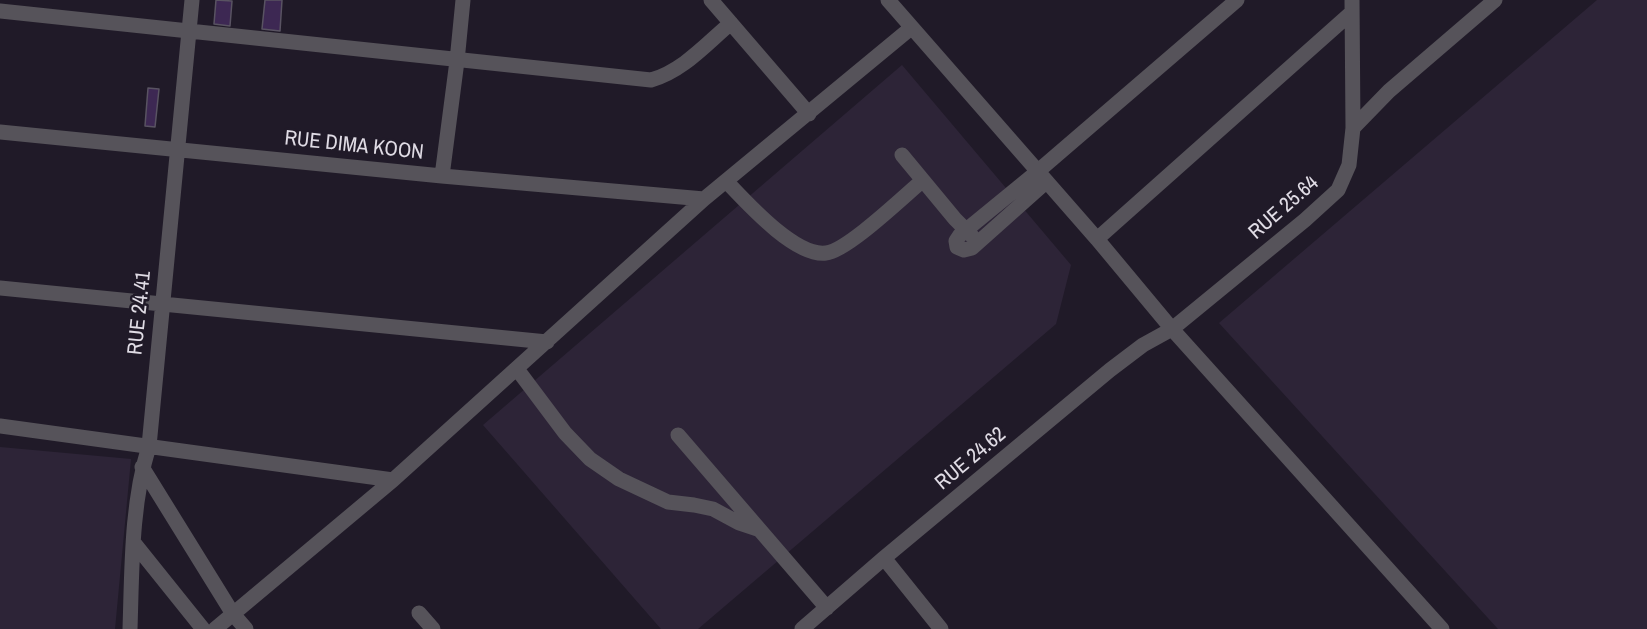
<!DOCTYPE html>
<html>
<head>
<meta charset="utf-8">
<style>
  body { margin:0 }
  canvas { display:block; background:#201a28 }
</style>
</head>
<body>
<canvas width="1647" height="629"></canvas>
<script>
const ctx = document.querySelector('canvas').getContext('2d');
ctx.lineJoin = 'round';
function fill(path, color) { ctx.fillStyle = color; ctx.fill(path, 'evenodd'); }
function trace(path, color, width, dash) { ctx.strokeStyle = color; ctx.lineWidth = width; ctx.lineCap = dash ? 'butt' : 'round'; ctx.setLineDash(dash || []); ctx.stroke(path); }
function label(font, color, halo, rows, align = 'center') {
  ctx.font = font + ' "Archivo Narrow",sans-serif'; ctx.lineWidth = 5; ctx.setLineDash([]); ctx.textBaseline = 'middle'; ctx.strokeStyle = halo; ctx.fillStyle = color; for (const [text, x, y, turn = 0] of rows) {
    ctx.save(); ctx.translate(x, y); ctx.rotate((+turn || 0) * Math.PI / 180); ctx.textAlign = isNaN(turn) ? turn : align; if (halo) ctx.strokeText(text, 0, 0); ctx.fillText(text, 0, 0); ctx.restore();
  }
}
const built = new Path2D(`
  M 1597,0 L 1647,0 L 1647,629 L 1498,629 L 1219,323 Z
  M 902,65 L 1071,265 L 1056,324 L 698,629 L 661,629 L 483,425 Z
  M 0,447 L 131,459 L 115,629 L 0,629 Z`);
const building = new Path2D(`
  M 216,0 L 232,1 L 230,26 L 214,24 Z
  M 265,0 L 282,0 L 280,31 L 262,29 Z
  M 148,88 L 159,89 L 155,127 L 145,126 Z`);
const minor = new Path2D(`
  M 711,0 L 809,114
  M 888,0 L 1097,239 L 1172,329 L 1442,629
  M 0,11 L 651,80 C 683,71 706,44 731,23
  M 1353,128 L 1389,91 L 1495,0
  M 0,132 L 442,176 L 704,199
  M 902,155 L 955,219 L 972,236
  M 442,176 L 457,61 L 463,0
  M 726,181 C 746,202 795,257 826,253 C 847,251 903,197 922,181
  M 1046,182 L 972,248 L 964,250 L 957,247 L 956,241 L 960,235 L 1037,172 L 1237,0
  M 1097,239 L 1351,13
  M 0,288 L 547,342
  M 517,369 L 565,433 L 590,459 L 619,479 L 668,502 L 694,505 L 713,509 L 739,523 L 760,530
  M 0,426 L 393,480
  M 678,435 L 827,608
  M 142,467 L 233,614 L 246,629
  M 134,543 L 203,629
  M 884,558 L 941,629
  M 419,613 L 433,629
  M 130,629 C 132,569 131,504 149,446 L 192,0
  M 215,629 L 393,480 L 704,199 L 911,28
  M 802,629 L 884,558 L 1110,370 L 1143,345 L 1172,329 L 1305,220 L 1338,190 L 1349,165 L 1353,128 L 1352,0`);
const streetNames = [
  ["RUE DIMA KOON",354,146,6],
  ["RUE 25.64",1284,208,-41],
  ["RUE 24.41",140,313,-84],
  ["RUE 24.62",971,459,-40]
];
fill(built, '#2d2437');
fill(building, '#3d2853');
trace(building, '#595362', 1.5);
trace(minor, '#56535a', 15);
label('21px', '#e0dce5', '#201a28', streetNames);
</script>
</body>
</html>
